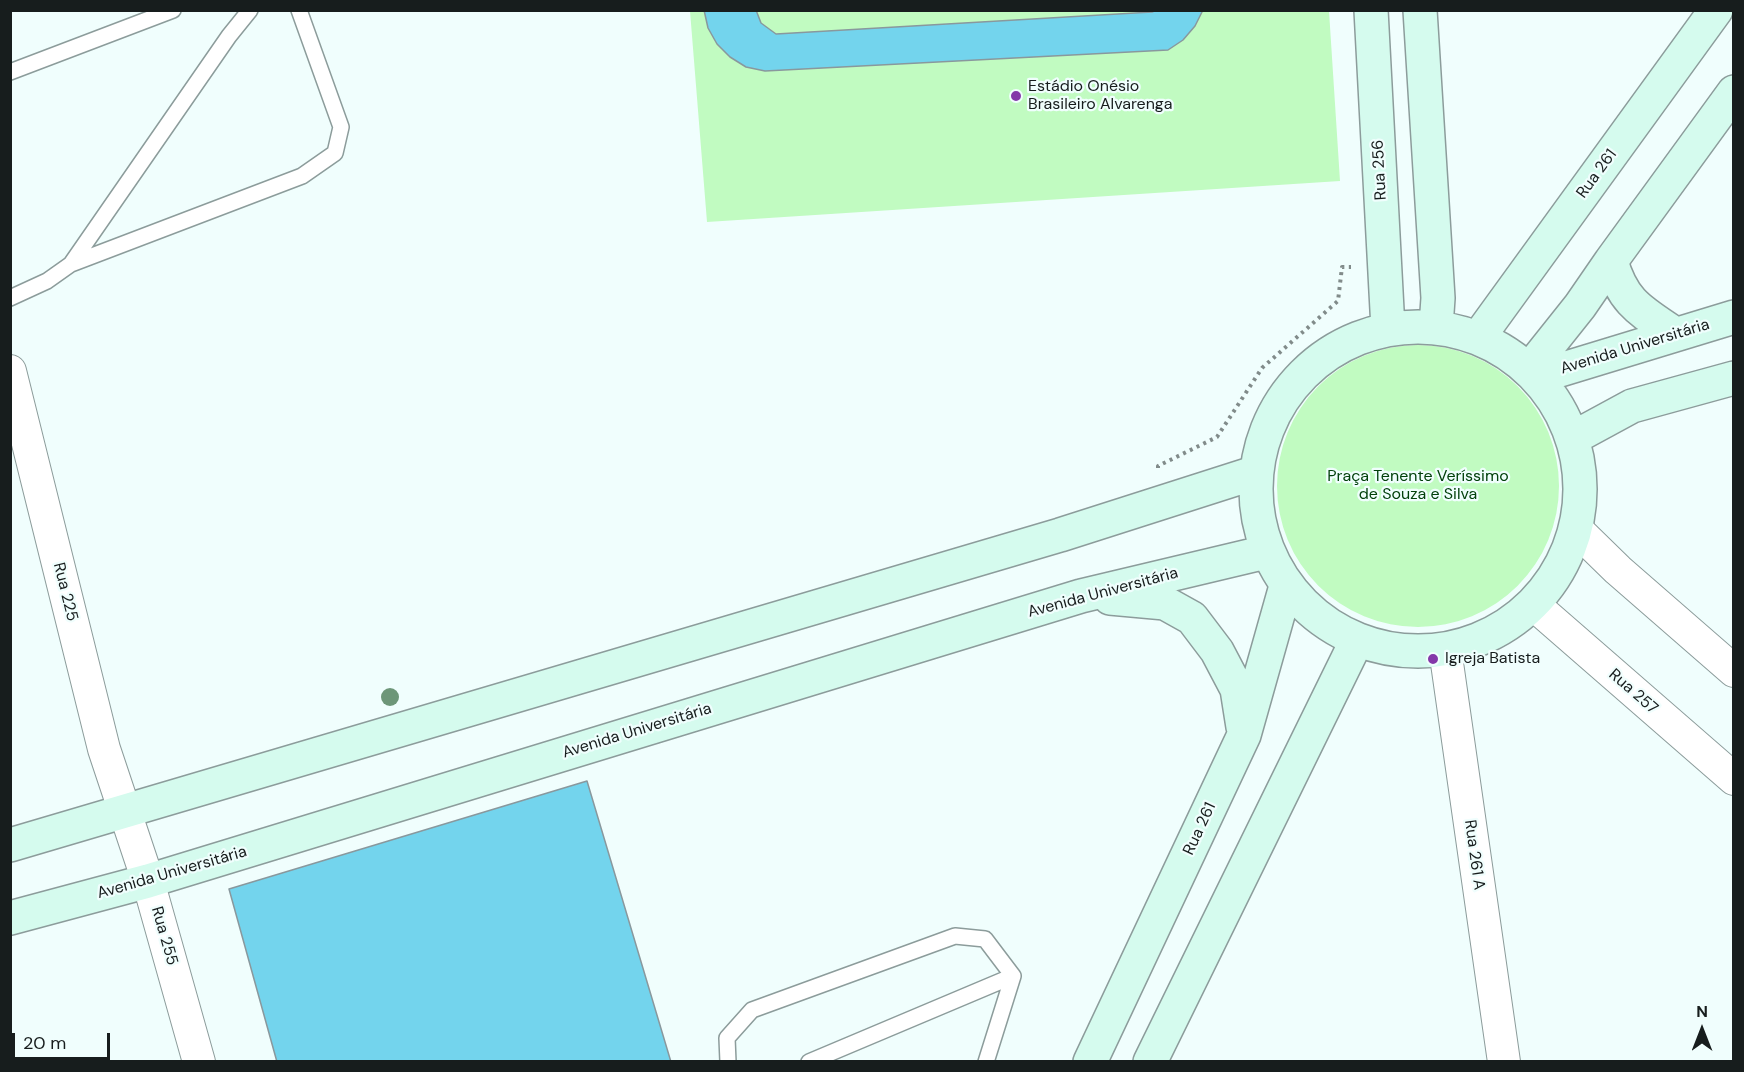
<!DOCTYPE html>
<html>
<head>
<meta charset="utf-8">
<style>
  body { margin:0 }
  #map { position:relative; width:1744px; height:1072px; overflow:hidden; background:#f0fefd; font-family:"DM Sans",sans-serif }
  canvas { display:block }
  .frame { position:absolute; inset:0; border:12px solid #171d1d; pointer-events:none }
  .north { position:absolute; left:1672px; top:1000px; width:60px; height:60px; -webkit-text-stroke:4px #f0fefd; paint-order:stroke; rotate:0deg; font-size:16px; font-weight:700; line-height:24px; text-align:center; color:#171d1d }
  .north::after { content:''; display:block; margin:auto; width:21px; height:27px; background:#171d1d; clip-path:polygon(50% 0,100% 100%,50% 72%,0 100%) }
  .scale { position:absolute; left:12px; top:1033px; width:98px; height:27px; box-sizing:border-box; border:3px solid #171d1d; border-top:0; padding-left:8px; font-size:18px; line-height:21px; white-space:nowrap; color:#171d1d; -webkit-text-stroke:4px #f0fefd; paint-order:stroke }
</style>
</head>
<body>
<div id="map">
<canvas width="1744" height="1072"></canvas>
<div class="frame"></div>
<div class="north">N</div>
<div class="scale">20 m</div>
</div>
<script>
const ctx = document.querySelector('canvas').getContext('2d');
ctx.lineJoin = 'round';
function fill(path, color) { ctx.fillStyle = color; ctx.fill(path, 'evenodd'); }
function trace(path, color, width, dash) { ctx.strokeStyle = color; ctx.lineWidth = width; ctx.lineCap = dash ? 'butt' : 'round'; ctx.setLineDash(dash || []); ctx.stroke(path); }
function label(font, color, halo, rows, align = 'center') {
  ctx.font = font + ' "DM Sans",sans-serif'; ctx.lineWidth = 4.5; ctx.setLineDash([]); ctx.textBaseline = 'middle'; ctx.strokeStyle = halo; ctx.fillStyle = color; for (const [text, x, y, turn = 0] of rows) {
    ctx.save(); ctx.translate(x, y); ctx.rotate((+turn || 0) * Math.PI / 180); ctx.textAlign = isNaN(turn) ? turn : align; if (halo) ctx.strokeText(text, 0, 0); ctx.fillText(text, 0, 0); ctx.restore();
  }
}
const green = new Path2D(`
  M 690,11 L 1329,11 L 1340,181 L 707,222 Z
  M1277 486a141 141 0 1 1 282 0a141 141 0 1 1-282 0Z`);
const building = new Path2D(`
  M 704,10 L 756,10 L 761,23 L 776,34 L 1152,12 L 1157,10 L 1203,10 L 1195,26 L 1183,40 L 1168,50 L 765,71 L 746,67 L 730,57 L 717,44 L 708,28 Z
  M 587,781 L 671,1062 L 277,1062 L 229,889 Z`);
const path = new Path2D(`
  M 1158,468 L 1158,466 L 1217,437 L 1262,368 L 1338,301 L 1342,267 L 1351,267`);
const lane = new Path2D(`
  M 10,72 L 173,10
  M 71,264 L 302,176 L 335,153 L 341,127 L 299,10
  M 10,298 L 47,281 L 71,264 L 229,36 L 250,10
  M 728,1062 L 727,1038 L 752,1010 L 955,936 L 985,939 L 1013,976
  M 809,1062 L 1013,976
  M 986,1062 L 1013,976`);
const street = new Path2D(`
  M 10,371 L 104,749 L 148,881 L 199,1062
  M 1576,529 L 1618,570 L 1734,671
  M 1533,604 L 1734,779
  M 1445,649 L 1504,1062`);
const secondary = new Path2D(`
  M 1371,10 L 1388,329
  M 1420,10 L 1438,298 L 1436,327
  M 1611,261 C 1623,303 1641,311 1675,334
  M1256 489a162 162 0 1 1 324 0a162 162 0 1 1-324 0Z
  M 1478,338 L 1716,10
  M 1529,370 L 1580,306 L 1611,261 L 1734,92
  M 1537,377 L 1734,317
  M 1573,438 L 1632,406 L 1734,378
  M 1110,598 L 1165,603 L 1192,618 L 1217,651 L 1237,689 L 1243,727
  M 10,845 L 1060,535 L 1254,473
  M 10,918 L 148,881 L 1081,596 L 1266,552
  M 1090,1062 L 1244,735 L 1286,586
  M 1150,1062 L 1357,640`);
const trees = [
  [390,697]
];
const markers = [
  [1016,96,6,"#8438a9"],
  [1433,659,6,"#8438a9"]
];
const poiNames = [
  ["Estádio Onésio",1028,87],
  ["Brasileiro Alvarenga",1028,105],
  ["Igreja Batista",1445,659]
];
const streetNames = [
  ["Rua 256",1380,170,-93],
  ["Rua 261",1597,174,-54],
  ["Avenida Universitária",1635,347,-17],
  ["Rua 225",65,592,76],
  ["Avenida Universitária",1103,593,-15],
  ["Rua 257",1633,692,41],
  ["Avenida Universitária",637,731,-17],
  ["Rua 261",1200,829,-65],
  ["Rua 261 A",1474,855,82],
  ["Avenida Universitária",172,873,-16],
  ["Rua 255",164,936,74]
];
const parkNames = [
  ["Praça Tenente Veríssimo",1418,477],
  ["de Souza e Silva",1418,495]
];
fill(green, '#c1fbc1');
fill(building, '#73d4ed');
trace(building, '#89989d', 1.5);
trace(lane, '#8c9c9b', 18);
trace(street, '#8c9c9b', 34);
trace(secondary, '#8c9c9b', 36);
trace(path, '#818b8a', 4, [3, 4.5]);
trace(lane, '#fff', 15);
trace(street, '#fff', 32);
trace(secondary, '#d5fbee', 33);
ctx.fillStyle = '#6d9678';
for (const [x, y] of trees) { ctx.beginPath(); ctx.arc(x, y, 9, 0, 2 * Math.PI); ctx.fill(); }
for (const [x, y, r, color] of markers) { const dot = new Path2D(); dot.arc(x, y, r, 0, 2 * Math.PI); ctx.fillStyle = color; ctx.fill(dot); trace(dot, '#f0fefd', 2); }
label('16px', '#171d1d', '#f0fefd', poiNames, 'left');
label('16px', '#171d1d', '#f0fefd', streetNames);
label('16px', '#02410b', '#f0fefd', parkNames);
</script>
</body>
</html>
